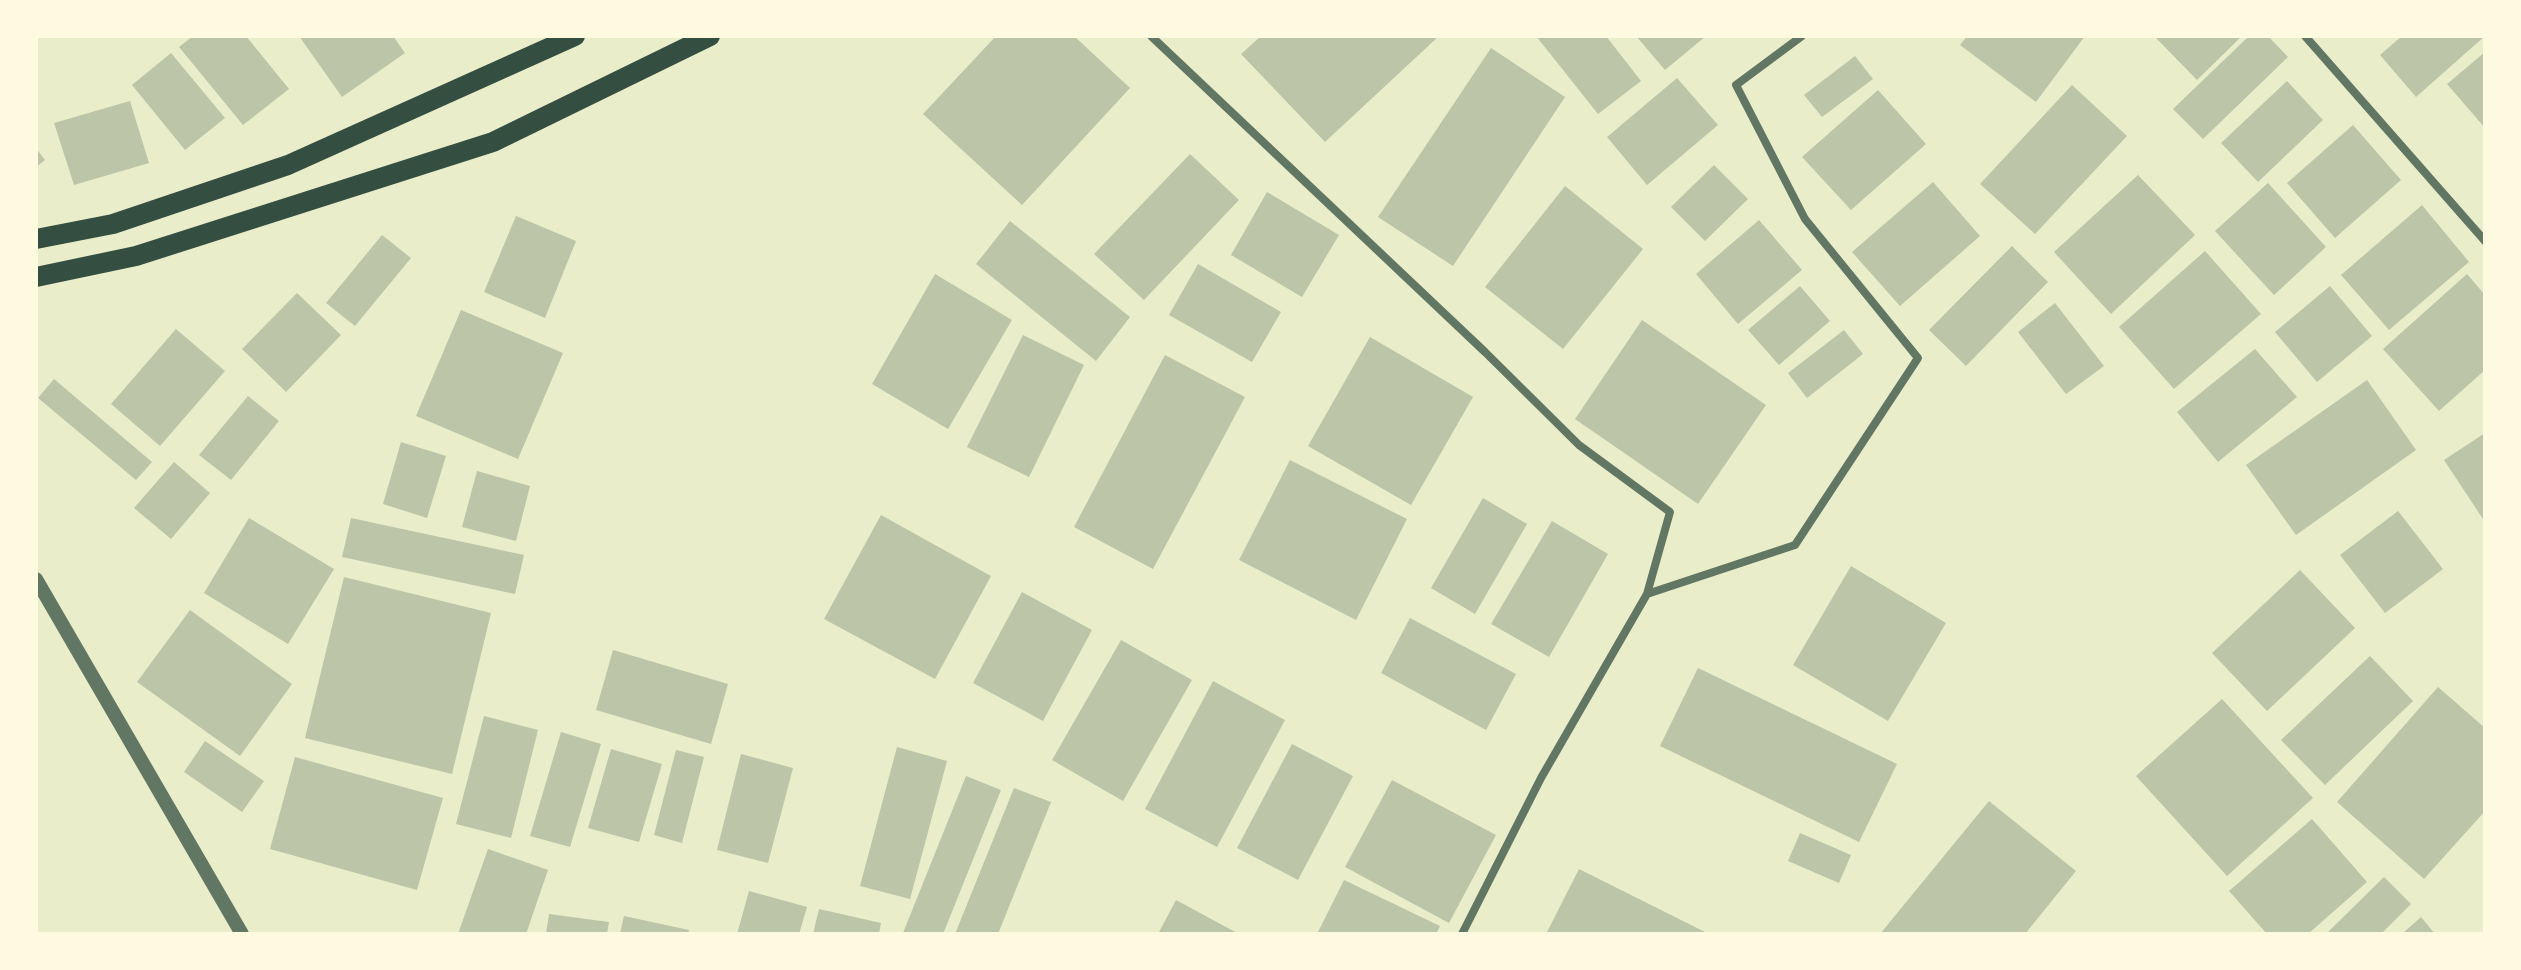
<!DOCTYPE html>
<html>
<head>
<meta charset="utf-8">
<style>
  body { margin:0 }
  #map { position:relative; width:2521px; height:970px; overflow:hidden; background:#e9edc9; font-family:Poppins,sans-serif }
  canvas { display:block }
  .frame { position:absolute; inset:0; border:38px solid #fefae0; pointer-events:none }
</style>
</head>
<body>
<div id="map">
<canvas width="2521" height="970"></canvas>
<div class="frame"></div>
</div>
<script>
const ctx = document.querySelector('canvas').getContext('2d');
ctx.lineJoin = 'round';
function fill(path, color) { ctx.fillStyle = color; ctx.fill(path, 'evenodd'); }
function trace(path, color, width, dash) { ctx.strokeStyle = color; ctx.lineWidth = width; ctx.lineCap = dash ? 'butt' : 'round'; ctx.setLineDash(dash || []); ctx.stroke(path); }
const building = new Path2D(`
  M 193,36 L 246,36 L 289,89 L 243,125 L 179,47 Z
  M 299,36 L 393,36 L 405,53 L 342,97 Z
  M 996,36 L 1074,36 L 1130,88 L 1022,205 L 923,114 Z
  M 1261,36 L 1439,36 L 1325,142 L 1241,54 Z
  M 1536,36 L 1606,36 L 1641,81 L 1598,114 Z
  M 1636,36 L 1706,36 L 1665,70 Z
  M 1967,36 L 2085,36 L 2036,102 L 1960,45 Z
  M 2154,36 L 2242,36 L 2197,80 Z
  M 2249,36 L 2268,36 L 2288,57 L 2203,139 L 2173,109 Z
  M 2402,36 L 2485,36 L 2416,97 L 2380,55 Z
  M 1491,48 L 1565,97 L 1453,266 L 1378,217 Z
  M 2485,52 L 2485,128 L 2447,84 Z
  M 171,53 L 225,118 L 185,150 L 132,85 Z
  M 1855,56 L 1873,79 L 1822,117 L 1804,95 Z
  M 1677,78 L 1718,125 L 1647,185 L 1607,137 Z
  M 2287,81 L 2323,120 L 2258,182 L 2221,143 Z
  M 2072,85 L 2127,136 L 2035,234 L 1980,184 Z
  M 1878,90 L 1926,144 L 1851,210 L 1802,157 Z
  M 130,101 L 149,163 L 74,185 L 54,123 Z
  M 2353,125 L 2401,180 L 2335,238 L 2287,183 Z
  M 36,148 L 45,160 L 36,167 Z
  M 1190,154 L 1239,200 L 1144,300 L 1094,254 Z
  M 1714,165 L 1748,199 L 1705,241 L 1671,207 Z
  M 2138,175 L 2195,235 L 2111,314 L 2054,252 Z
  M 1933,182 L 1980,236 L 1900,306 L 1852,252 Z
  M 2268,183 L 2326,247 L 2274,295 L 2215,231 Z
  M 1565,186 L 1643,249 L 1563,349 L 1485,287 Z
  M 1267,192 L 1339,235 L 1302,297 L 1231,255 Z
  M 2422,205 L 2469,262 L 2389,330 L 2341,275 Z
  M 516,216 L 576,241 L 545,318 L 484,292 Z
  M 1759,220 L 1802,270 L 1738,324 L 1696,274 Z
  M 1010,221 L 1130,317 L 1096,361 L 976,264 Z
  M 382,235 L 411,258 L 355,326 L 326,303 Z
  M 2012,246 L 2048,282 L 1966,366 L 1929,330 Z
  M 2205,251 L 2261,314 L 2174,389 L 2119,327 Z
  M 1198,264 L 1281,312 L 1252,362 L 1169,315 Z
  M 935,274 L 1012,320 L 948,429 L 872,384 Z
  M 2467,274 L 2485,295 L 2485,370 L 2439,411 L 2383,349 Z
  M 1800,286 L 1830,321 L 1779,365 L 1748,330 Z
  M 2330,286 L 2372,336 L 2317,382 L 2275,332 Z
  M 297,293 L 341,335 L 286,392 L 242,349 Z
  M 2055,303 L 2104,366 L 2066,394 L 2018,332 Z
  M 461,310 L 563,353 L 518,459 L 416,416 Z
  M 1642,320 L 1766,405 L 1698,504 L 1575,419 Z
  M 176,329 L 225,371 L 160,446 L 111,404 Z
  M 1844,330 L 1863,354 L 1807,398 L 1788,373 Z
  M 1023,335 L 1084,365 L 1029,477 L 967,447 Z
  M 1370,337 L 1473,397 L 1411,505 L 1308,446 Z
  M 2255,349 L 2297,397 L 2218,462 L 2177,412 Z
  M 1165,355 L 1245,397 L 1153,569 L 1074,527 Z
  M 54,379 L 152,462 L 136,480 L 38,398 Z
  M 2367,380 L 2416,450 L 2296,535 L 2246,465 Z
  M 248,396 L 279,421 L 231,480 L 199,455 Z
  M 2485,433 L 2485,522 L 2444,460 Z
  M 401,442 L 446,456 L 427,518 L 383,504 Z
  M 1290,460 L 1407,519 L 1356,620 L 1239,560 Z
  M 174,462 L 210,493 L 171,539 L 134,508 Z
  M 477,471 L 530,486 L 516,541 L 462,527 Z
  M 1483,498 L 1527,524 L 1475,614 L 1431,588 Z
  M 2398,511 L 2443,569 L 2385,613 L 2340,555 Z
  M 881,515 L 991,576 L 935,679 L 824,619 Z
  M 249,518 L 334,569 L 288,644 L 204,593 Z
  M 351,518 L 524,555 L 515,594 L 342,557 Z
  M 1552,521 L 1608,554 L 1549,657 L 1491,624 Z
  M 1851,566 L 1946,623 L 1888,721 L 1793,665 Z
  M 2300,570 L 2355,628 L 2267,711 L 2212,653 Z
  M 344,577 L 491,613 L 452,774 L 305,738 Z
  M 1022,592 L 1092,630 L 1043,721 L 973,683 Z
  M 190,610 L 292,684 L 240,756 L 137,682 Z
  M 1410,618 L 1516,674 L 1486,730 L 1381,673 Z
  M 1121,640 L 1192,680 L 1123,801 L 1052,760 Z
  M 613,650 L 728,684 L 711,744 L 596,710 Z
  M 2370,656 L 2413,701 L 2325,785 L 2281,740 Z
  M 1698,668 L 1897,764 L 1859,842 L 1660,746 Z
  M 1213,681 L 1285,720 L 1217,847 L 1145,809 Z
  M 2438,687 L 2485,728 L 2485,811 L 2424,879 L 2337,802 Z
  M 2222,699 L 2313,798 L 2227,876 L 2136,776 Z
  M 484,716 L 538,730 L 511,838 L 456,824 Z
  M 561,732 L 601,744 L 570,847 L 530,836 Z
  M 205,741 L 264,781 L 242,812 L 184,772 Z
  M 1292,744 L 1353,776 L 1298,880 L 1237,848 Z
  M 897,747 L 947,761 L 910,899 L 860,886 Z
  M 611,749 L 662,764 L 639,842 L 588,828 Z
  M 676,750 L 704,757 L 682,843 L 654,835 Z
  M 741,754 L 793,768 L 768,863 L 717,850 Z
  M 295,757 L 443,798 L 417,890 L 270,849 Z
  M 966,776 L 1001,790 L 943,934 L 907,934 L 903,933 Z
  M 1392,780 L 1496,835 L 1449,923 L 1345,867 Z
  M 1014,788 L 1051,802 L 998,934 L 955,934 Z
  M 1989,801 L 2076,871 L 2025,934 L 1880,934 Z
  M 2312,819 L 2367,882 L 2308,934 L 2267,934 L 2229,891 Z
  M 1800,833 L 1851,855 L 1839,883 L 1788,861 Z
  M 488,849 L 548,870 L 526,934 L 458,934 Z
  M 1579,869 L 1709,934 L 1546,934 Z
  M 2384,877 L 2411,904 L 2381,934 L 2326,934 Z
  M 1344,880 L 1440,926 L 1436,934 L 1317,934 Z
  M 749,891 L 807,907 L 799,934 L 737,934 Z
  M 1176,900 L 1239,934 L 1158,934 Z
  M 819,909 L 881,923 L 879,934 L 813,934 Z
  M 549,914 L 609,922 L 607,934 L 546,934 Z
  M 624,916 L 689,930 L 688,934 L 620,934 Z
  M 2421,917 L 2435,934 L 2402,934 Z`);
const minor = new Path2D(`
  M 1151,36 L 1485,352 L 1579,445 L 1670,512 L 1647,594 L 1541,778 L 1462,934
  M 2305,36 L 2485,241
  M 1647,594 L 1795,545 L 1918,358 L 1805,219 L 1736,85 L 1802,36`);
const tertiary = new Path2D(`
  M 36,579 L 242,934`);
const primary = new Path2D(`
  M 36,239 L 113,224 L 288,165 L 575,36
  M 36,277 L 136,256 L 493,142 L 710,36`);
fill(building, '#bcc5a7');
trace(minor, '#617663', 8);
trace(tertiary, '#617663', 14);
trace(primary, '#344e41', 20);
</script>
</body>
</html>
